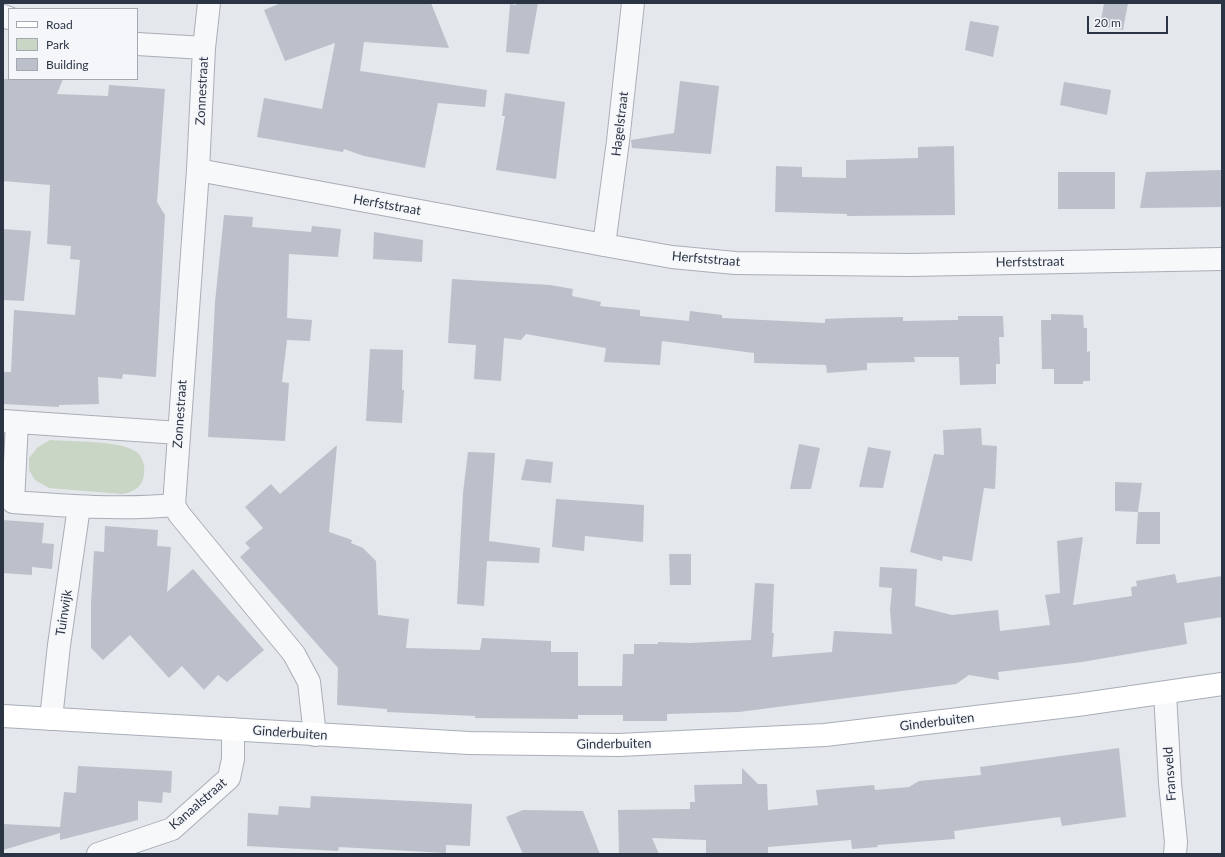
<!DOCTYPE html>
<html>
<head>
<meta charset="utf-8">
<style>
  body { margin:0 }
  #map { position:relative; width:1225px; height:857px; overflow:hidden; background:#e4e7ec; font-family:Lato,sans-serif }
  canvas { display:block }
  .frame { position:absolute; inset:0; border:4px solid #2b3445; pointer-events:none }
  .legend { position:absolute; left:8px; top:8px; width:130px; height:72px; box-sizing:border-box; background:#f4f6f9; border:1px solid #a4a8b1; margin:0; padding:5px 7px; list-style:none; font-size:12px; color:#2b3445 }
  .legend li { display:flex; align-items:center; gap:8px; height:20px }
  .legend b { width:20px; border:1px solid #a4a8b1 }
  .scale { position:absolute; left:1087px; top:16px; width:81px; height:18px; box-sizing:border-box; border:2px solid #2b3445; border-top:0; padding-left:5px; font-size:12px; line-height:14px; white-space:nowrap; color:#2b3445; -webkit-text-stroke:3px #f4f6f9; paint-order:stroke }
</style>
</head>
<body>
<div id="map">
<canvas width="1225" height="857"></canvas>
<div class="frame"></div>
<ul class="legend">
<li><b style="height:5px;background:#fff"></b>Road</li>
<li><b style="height:11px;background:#c9d6c5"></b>Park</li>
<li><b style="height:11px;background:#bbc0ca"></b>Building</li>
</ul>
<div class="scale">20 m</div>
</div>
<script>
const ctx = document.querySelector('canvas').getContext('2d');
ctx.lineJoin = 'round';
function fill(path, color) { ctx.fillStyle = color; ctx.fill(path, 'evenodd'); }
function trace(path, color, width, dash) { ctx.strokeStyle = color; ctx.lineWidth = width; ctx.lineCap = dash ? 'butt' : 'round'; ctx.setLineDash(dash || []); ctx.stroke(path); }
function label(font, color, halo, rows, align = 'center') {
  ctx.font = font + ' Lato,sans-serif'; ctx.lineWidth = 3; ctx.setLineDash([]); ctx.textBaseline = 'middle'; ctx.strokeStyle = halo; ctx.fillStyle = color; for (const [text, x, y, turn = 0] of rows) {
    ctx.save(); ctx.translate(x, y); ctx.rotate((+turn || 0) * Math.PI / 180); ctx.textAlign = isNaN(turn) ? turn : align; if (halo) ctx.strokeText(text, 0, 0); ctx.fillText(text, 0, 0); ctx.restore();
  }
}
const green = new Path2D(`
  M 50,440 C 71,442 118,440 135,451 C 144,456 146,470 143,479 C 140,489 132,492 122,494 L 49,488 L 35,480 L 29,470 L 29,458 L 38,447 Z`);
const building = new Path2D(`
  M 281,3 L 431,3 L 449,48 L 364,42 L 360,71 L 487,90 L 485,107 L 438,103 L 425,168 L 364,156 L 344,149 L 343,152 L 257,137 L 264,98 L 322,109 L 335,43 L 285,61 L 264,10 Z
  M 516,3 L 538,3 L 529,54 L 506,52 L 510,4 L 516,5 Z
  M 1104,3 L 1128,3 L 1123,30 L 1100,26 Z
  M 970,21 L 999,26 L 993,57 L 965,50 Z
  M 3,79 L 63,79 L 57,94 L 108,96 L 109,85 L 165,89 L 157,202 L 165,215 L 156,377 L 123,374 L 122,379 L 98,377 L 99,404 L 59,405 L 59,407 L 3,404 L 3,372 L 11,372 L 14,310 L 75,315 L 80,260 L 70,259 L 71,246 L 47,244 L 50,185 L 3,181 Z
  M 680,81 L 719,86 L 711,154 L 632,148 L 631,140 L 674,133 Z
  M 1064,82 L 1111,90 L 1107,115 L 1060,105 Z
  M 505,93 L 565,102 L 556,179 L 496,170 L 505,116 L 502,116 Z
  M 954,146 L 955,215 L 847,216 L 847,214 L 775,212 L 776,166 L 802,167 L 802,177 L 846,178 L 846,160 L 918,158 L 918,147 Z
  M 1222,170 L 1222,207 L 1140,208 L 1146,172 Z
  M 1058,172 L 1115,172 L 1115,209 L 1058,209 Z
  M 224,215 L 253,217 L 252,227 L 311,232 L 312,226 L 341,229 L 338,257 L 289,254 L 287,318 L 312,320 L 310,341 L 287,340 L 282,382 L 289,383 L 285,441 L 208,437 L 215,302 Z
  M 3,229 L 31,231 L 24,301 L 3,300 Z
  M 374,232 L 423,240 L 422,262 L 373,259 Z
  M 452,279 L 550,285 L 573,289 L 572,296 L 601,302 L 600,306 L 640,310 L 640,316 L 689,321 L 690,311 L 722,315 L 722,318 L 825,323 L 825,319 L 849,318 L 903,317 L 903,321 L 958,320 L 958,316 L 1003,316 L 1004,337 L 999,337 L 1000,364 L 996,364 L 996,384 L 960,385 L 959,357 L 914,357 L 915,362 L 867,363 L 867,370 L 827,373 L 826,365 L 754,363 L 754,353 L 662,341 L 660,365 L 604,362 L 606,348 L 526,334 L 521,340 L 504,338 L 501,381 L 474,379 L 476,345 L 448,343 Z
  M 1051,314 L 1083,315 L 1084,328 L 1087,328 L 1087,352 L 1090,351 L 1090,381 L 1083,381 L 1083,384 L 1054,384 L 1054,369 L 1042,369 L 1041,320 L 1051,320 Z
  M 370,349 L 403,350 L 402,390 L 404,390 L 402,423 L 366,421 Z
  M 981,428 L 982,445 L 997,446 L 995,489 L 984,488 L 972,561 L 943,556 L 942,561 L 910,552 L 934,454 L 944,455 L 943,430 Z
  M 799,444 L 820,448 L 811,489 L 790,489 Z
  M 337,445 L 329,532 L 352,540 L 351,543 L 363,548 L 376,561 L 378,615 L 409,619 L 406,648 L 480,650 L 482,638 L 551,641 L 551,652 L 578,652 L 578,686 L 622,686 L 623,654 L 634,654 L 634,644 L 658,644 L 658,642 L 690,643 L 751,640 L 755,583 L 774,584 L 772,633 L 774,633 L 772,657 L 832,652 L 834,631 L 892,634 L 890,610 L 892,588 L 879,587 L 880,567 L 917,569 L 915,606 L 952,615 L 998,610 L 1000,631 L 1050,625 L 1045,595 L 1060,593 L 1057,541 L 1083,537 L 1073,605 L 1132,596 L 1131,587 L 1137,586 L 1136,581 L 1175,574 L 1177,583 L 1222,576 L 1222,617 L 1184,623 L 1187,644 L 1082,662 L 998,672 L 999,680 L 969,675 L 956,684 L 739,712 L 667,714 L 667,721 L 623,721 L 623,715 L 578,715 L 578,719 L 475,718 L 475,716 L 387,712 L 387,709 L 337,705 L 338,668 L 240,557 L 250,548 L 245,543 L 263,528 L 245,507 L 271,484 L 280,494 Z
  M 868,447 L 891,451 L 883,488 L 859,487 Z
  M 468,452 L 495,453 L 489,541 L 540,548 L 539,563 L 487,561 L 484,606 L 457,604 L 463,493 Z
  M 526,459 L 553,462 L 551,483 L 521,480 Z
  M 1115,482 L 1142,483 L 1138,512 L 1115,511 Z
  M 556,499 L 644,505 L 643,542 L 585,536 L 584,551 L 552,547 Z
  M 1138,512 L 1160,512 L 1160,544 L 1136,544 Z
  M 3,520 L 44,523 L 42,543 L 54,544 L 52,569 L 32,567 L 32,575 L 3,573 Z
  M 105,526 L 158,530 L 157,546 L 171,547 L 167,592 L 193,569 L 264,650 L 227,682 L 218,675 L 204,690 L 182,666 L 169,678 L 130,635 L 103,660 L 91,648 L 91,603 L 94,551 L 104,552 Z
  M 669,554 L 691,554 L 691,585 L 670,585 Z
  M 1119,748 L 1126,817 L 1062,826 L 1060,817 L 954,831 L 955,839 L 877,845 L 878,847 L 852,849 L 851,840 L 768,847 L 768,854 L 706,854 L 706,840 L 652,838 L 659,854 L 619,854 L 618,810 L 690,809 L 690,802 L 695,802 L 694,785 L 742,784 L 742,768 L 758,784 L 767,784 L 768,810 L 818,805 L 816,790 L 874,785 L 875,790 L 909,787 L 919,781 L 981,775 L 980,767 Z
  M 78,766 L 172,771 L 171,793 L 163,792 L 162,803 L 138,801 L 138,820 L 60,840 L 60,833 L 3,850 L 3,824 L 60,827 L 64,792 L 76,793 Z
  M 311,796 L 472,804 L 470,846 L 446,845 L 446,853 L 339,847 L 338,851 L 247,846 L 248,813 L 278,815 L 279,806 L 310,808 Z
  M 523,810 L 583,811 L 600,854 L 523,854 L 506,817 Z`);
const street = new Path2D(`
  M 209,3 L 204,48 L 198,170 L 174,505 L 179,514 L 294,654 L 309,682 L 315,735
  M 3,16 L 9,18
  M 137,44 L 204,48
  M 198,170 L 604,245 L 672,257 L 735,263 L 910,265 L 1222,259
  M 604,245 L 618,141 L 633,3
  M 3,421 L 179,433
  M 17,422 L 13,502 C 67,506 121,510 174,505
  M 1165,693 L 1170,783 L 1176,842 L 1175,854
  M 51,719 L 59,645 L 79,507
  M 98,854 L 172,829 L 229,778 L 233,759 L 233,729`);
const secondary = new Path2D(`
  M 3,716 L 469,743 L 619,745 L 825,735 L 1077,705 L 1222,684`);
const streetNames = [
  ["Zonnestraat",202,91,-87],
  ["Hagelstraat",620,124,-83],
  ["Herfststraat",387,205,10],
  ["Herfststraat",706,259,5],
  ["Herfststraat",1030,262,-1],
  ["Zonnestraat",180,414,-86],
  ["Tuinwijk",64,613,-81],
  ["Ginderbuiten",937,722,-7],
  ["Ginderbuiten",290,733,4],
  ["Ginderbuiten",614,744,-1],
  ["Fransveld",1170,774,-94],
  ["Kanaalstraat",198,804,-41]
];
fill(green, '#c9d6c5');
fill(building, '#bbc0ca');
trace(street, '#a9aeb7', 24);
trace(secondary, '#a9aeb7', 24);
trace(street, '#f7f8fa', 22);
trace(secondary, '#fff', 22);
label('13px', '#2b3445', '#f4f6f9', streetNames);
</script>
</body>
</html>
